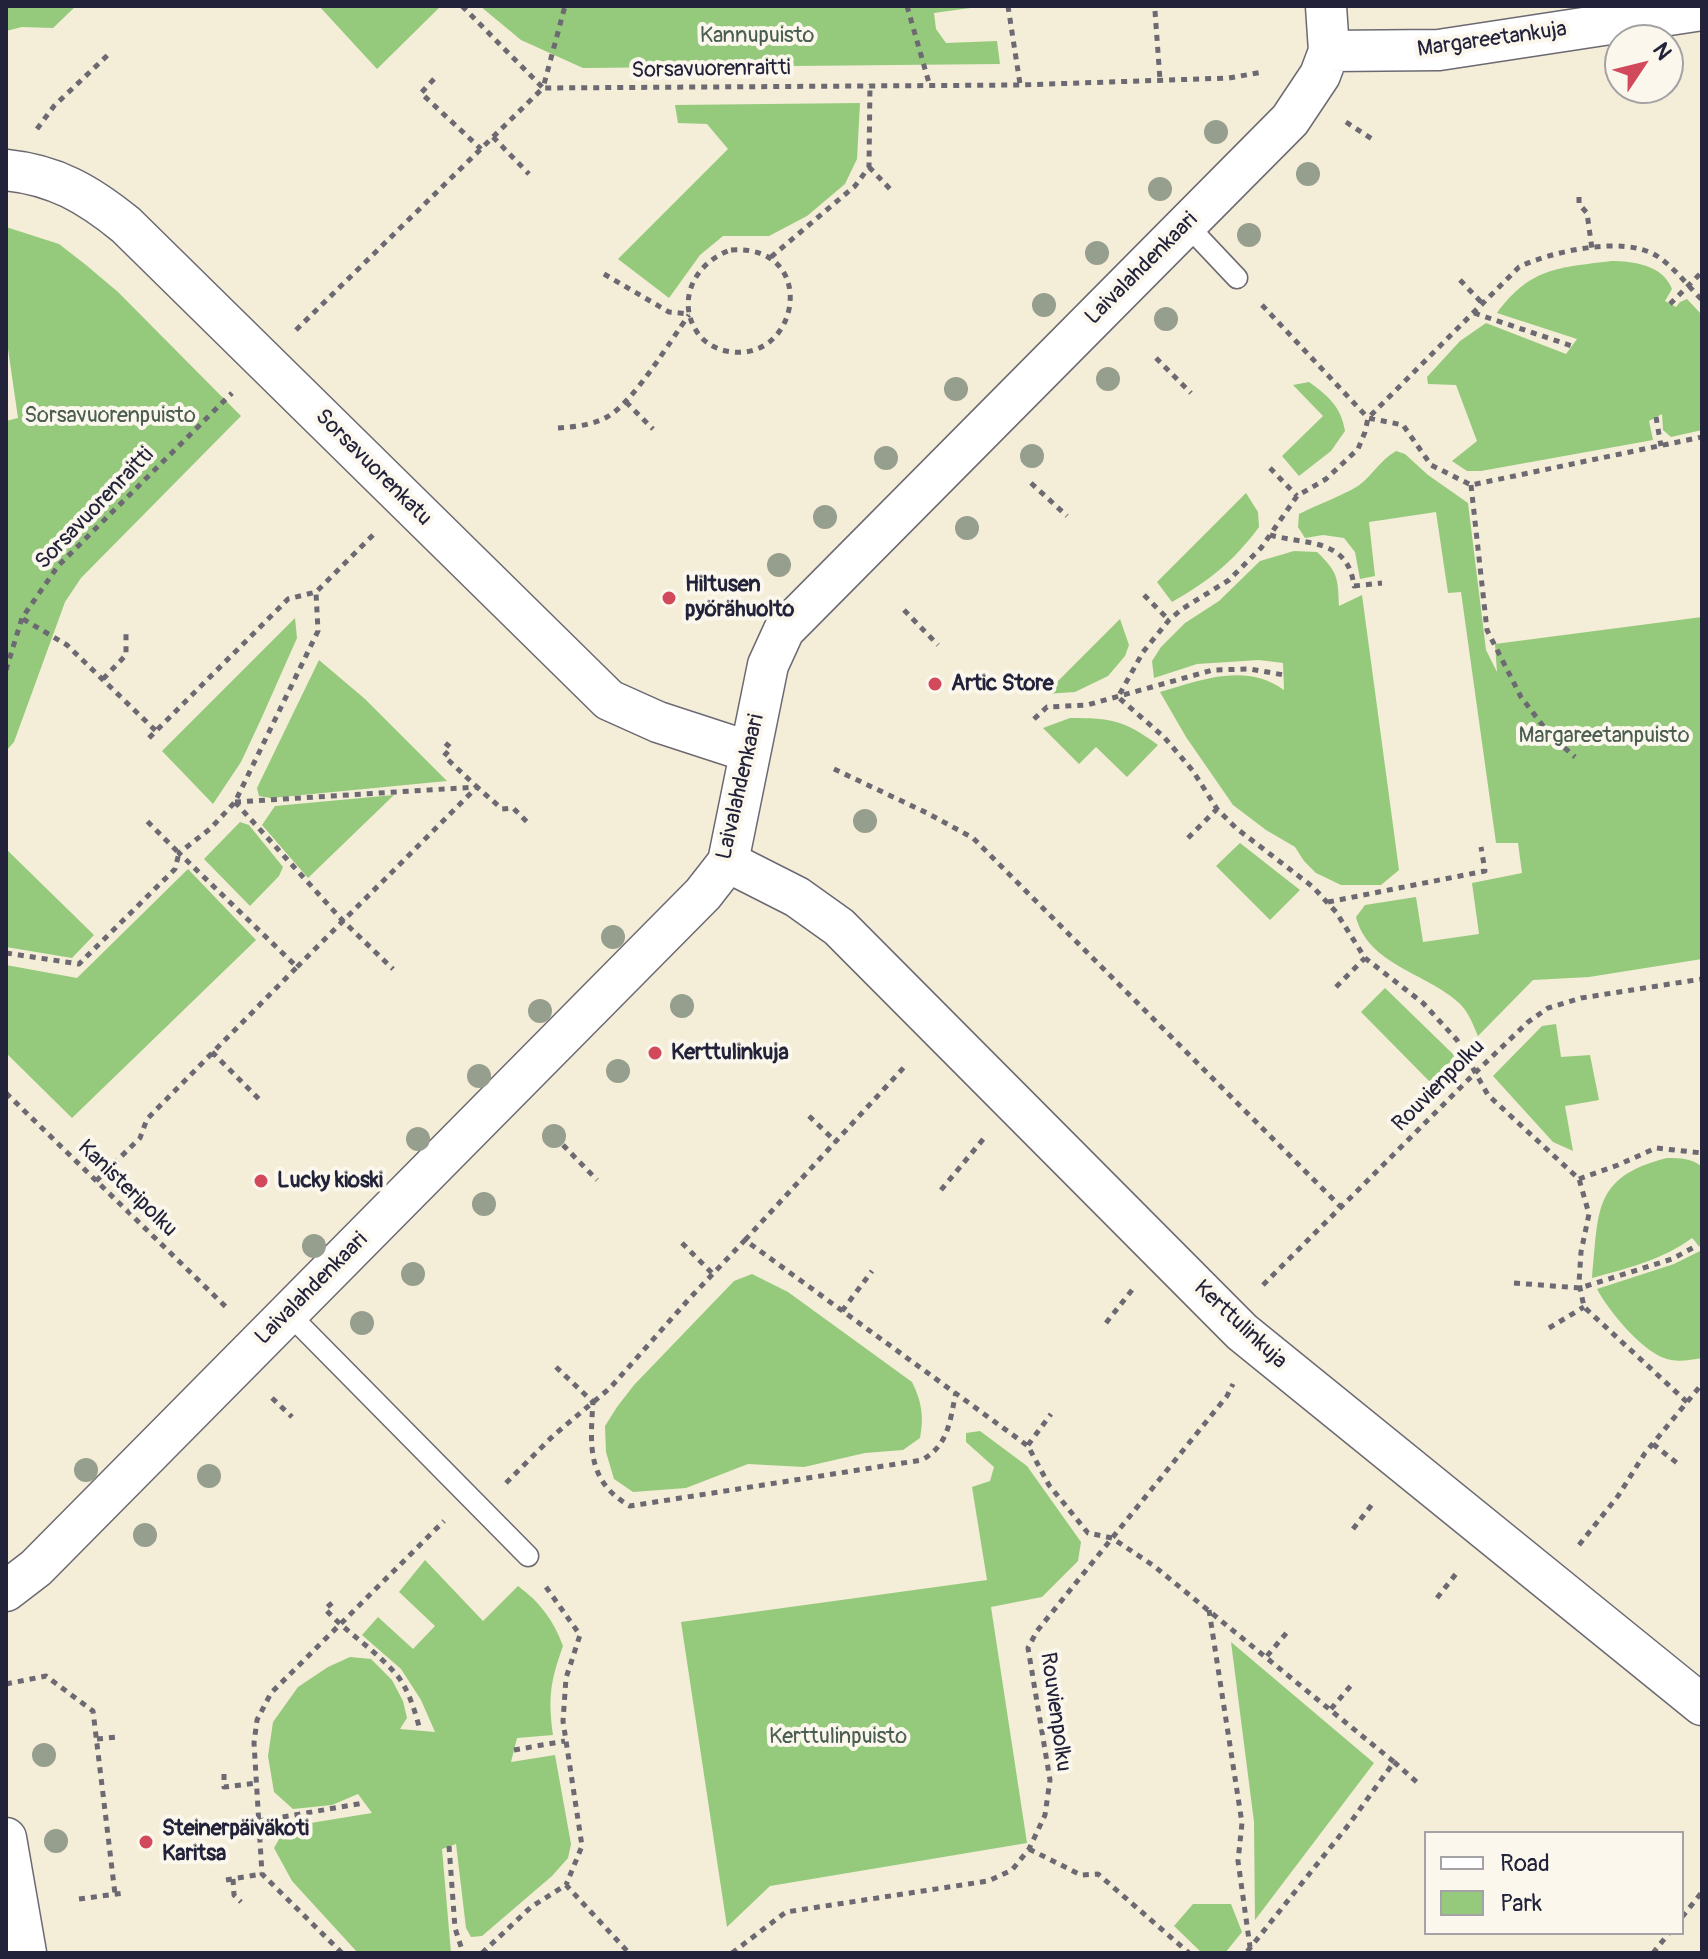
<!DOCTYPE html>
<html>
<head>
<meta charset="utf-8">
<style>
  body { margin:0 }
  #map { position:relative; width:1708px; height:1959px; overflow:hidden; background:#f4edd7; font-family:Pangolin,sans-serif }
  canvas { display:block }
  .frame { position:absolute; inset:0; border:8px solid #22223b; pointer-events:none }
  .legend { position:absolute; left:1424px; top:1831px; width:260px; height:104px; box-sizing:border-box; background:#fbf7ec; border:2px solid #a4a2a5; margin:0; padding:10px 14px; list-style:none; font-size:24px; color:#22223b }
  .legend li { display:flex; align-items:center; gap:16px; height:40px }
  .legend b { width:40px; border:2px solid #a4a2a5 }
  .north { position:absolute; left:1604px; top:24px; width:80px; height:80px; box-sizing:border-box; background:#fbf7ec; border:2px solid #a4a2a5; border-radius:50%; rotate:55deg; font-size:22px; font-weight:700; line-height:32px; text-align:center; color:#22223b }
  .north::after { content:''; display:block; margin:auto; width:28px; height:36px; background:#d1495b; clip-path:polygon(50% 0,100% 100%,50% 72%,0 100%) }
</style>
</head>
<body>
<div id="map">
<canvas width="1708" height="1959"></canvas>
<div class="frame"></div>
<ul class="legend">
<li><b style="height:10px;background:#fff"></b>Road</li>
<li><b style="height:22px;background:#95ca7c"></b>Park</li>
</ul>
<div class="north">N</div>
</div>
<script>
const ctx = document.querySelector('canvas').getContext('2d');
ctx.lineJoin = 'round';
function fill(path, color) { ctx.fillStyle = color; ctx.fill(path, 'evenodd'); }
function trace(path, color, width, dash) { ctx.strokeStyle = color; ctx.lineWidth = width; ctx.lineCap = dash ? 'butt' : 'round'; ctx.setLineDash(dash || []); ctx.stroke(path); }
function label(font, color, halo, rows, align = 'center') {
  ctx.font = font + ' Pangolin,sans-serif'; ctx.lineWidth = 8; ctx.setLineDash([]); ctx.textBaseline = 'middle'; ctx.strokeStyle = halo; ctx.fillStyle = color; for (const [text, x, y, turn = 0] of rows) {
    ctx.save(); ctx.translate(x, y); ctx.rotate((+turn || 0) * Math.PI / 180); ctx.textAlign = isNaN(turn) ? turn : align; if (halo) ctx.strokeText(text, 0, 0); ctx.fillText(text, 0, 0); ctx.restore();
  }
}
const green = new Path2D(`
  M 6,6 L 76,6 L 53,28 L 22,27 L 6,31 Z
  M 319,6 L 441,6 L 377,69 Z
  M 480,6 L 985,6 L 934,13 L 936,29 L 946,43 L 997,41 L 1000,64 L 583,68 L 521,40 Z
  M 860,103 L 857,159 L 845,184 L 807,216 L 769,236 L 723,236 L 700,255 L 669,298 L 618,259 L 728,149 L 707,124 L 678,123 L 675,105 Z
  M 6,227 L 59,244 L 86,265 L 118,292 L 241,416 L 81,578 L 65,602 L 14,742 L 6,751 L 6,421 L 18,418 L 6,335 Z
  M 1611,261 C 1633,261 1663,265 1672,289 L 1665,301 L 1676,307 L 1680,302 L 1687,299 L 1702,315 L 1702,430 L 1671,437 L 1663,430 L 1662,414 L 1649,421 L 1653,440 L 1481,471 L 1467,471 L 1452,461 L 1477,441 L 1456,385 L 1428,384 L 1427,377 L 1460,341 L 1486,323 L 1566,354 L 1577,339 L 1497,313 C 1531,267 1558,268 1611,261 Z
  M 1309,382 C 1328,396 1341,406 1345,431 L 1331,451 L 1299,476 L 1282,456 L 1323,416 L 1293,385 Z
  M 1396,451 L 1405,454 L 1428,475 L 1468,503 L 1486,650 L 1497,672 L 1495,644 L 1702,617 L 1702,959 L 1589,977 L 1533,980 L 1478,1036 C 1473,1025 1469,1012 1459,1003 C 1427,973 1368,965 1356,917 L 1365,905 L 1416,897 L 1423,942 L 1479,934 L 1472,883 L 1522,873 L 1518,843 L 1496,843 L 1461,592 L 1448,593 L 1436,512 L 1369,522 L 1375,576 L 1360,579 L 1355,552 L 1344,538 L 1323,535 L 1305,538 L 1298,527 L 1299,514 C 1318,504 1340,497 1358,486 C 1373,475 1380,460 1396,451 Z
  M 1246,493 L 1258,512 L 1259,527 C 1233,562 1209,581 1172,602 L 1157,582 Z
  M 1294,551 L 1317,552 C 1338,572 1338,578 1339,606 L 1362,595 L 1399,870 L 1381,885 L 1341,885 L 1316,873 L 1304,861 L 1295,847 L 1266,830 L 1233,805 L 1186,737 L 1160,692 C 1200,680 1246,662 1284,690 L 1283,663 L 1259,660 L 1197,664 L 1154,678 L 1152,661 L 1161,647 L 1185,623 L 1219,601 L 1260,561 Z
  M 295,618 L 297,638 L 262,717 L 241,762 L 213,804 L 162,751 Z
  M 1120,619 L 1129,645 L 1125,656 L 1108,676 L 1075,692 L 1045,694 Z
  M 319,660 L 365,699 L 447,781 L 271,798 L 259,796 L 257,788 Z
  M 1070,718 C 1112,718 1124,720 1158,745 L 1127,777 L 1096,747 L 1079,764 L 1043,728 Z
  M 394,795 L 308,878 L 262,825 L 275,806 Z
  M 240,822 L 249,825 L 283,867 L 279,876 L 250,906 L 204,859 Z
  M 1240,843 L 1300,890 L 1270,920 L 1216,866 Z
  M 6,849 L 94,935 L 72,958 L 6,947 Z
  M 188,869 L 256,940 L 72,1118 L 6,1053 L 6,965 L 77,978 Z
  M 1385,988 L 1456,1057 L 1431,1083 L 1361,1012 Z
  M 1556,1024 L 1561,1057 L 1590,1055 L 1599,1100 L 1565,1106 L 1573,1151 L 1553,1142 L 1493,1076 L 1542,1026 Z
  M 1667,1158 C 1680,1158 1692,1158 1702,1167 L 1702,1249 L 1692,1238 C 1662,1260 1628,1268 1592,1278 C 1599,1211 1592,1177 1667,1158 Z
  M 1702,1250 L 1702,1358 C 1690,1360 1676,1363 1664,1358 C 1641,1350 1608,1310 1597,1289 L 1674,1264 Z
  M 752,1274 L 788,1292 L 912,1382 C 922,1402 924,1417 920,1438 L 903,1450 L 865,1453 L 804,1467 L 748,1464 L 686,1488 L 633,1492 L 614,1479 L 606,1452 L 605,1426 L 617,1407 L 634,1385 L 734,1281 Z
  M 980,1431 L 1027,1466 L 1081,1542 L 1078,1561 L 1042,1597 L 991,1607 L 1027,1843 L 770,1886 L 727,1927 L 681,1622 L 987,1580 L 972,1487 L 990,1481 L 994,1467 L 966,1442 L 966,1433 Z
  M 425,1560 L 483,1621 L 518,1586 C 540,1602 554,1621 563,1646 C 550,1682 548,1698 553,1735 L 517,1738 L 511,1762 L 555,1755 L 571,1844 L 568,1858 L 552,1876 L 482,1936 L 471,1937 L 466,1928 L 456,1844 L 442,1849 L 451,1953 L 358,1953 L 292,1881 L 274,1848 L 286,1827 L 372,1813 L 358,1794 L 332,1805 L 293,1809 L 274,1792 L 268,1756 L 273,1722 L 298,1687 L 328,1667 L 350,1657 L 371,1659 L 392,1680 L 403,1701 L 407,1718 L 400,1729 L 435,1732 L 421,1700 L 401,1669 L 362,1635 L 378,1617 L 413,1649 L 435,1626 L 399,1592 Z
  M 1231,1642 L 1374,1763 L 1255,1920 L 1254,1822 Z
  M 1193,1904 L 1231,1904 L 1242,1932 L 1225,1953 L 1202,1953 L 1174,1926 Z`);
const path = new Path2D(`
  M 462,6 L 543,88 L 565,6
  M 907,6 L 929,83
  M 1008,6 L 1020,84
  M 1155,11 L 1160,80
  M 434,79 L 421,93 L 481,149
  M 1346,122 L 1372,139
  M 37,129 L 54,106 L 111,52
  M 493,137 L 529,174
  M 869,167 L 891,190
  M 1579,197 L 1579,204 L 1587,213 L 1592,249
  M 731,250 C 818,244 801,359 733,352 C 719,351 705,344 697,332 C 675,299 697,261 731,250 Z
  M 771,257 L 855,186 L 869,167 L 870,84
  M 604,274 L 669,312 L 690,314
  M 1460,280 L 1483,304
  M 1670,304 L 1702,272
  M 1262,305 L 1368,418 L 1403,425 L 1431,465 L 1471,485 L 1702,437
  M 1474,313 L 1572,346
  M 296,330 L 543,88 L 1020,85 L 1229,78 L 1263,72
  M 1156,358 L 1191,393
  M 626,402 L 653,429
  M 1656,417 L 1661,446
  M 558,428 C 575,427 592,425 607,417 C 634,402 670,341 689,315
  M 1270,468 L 1297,496
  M 1031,483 L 1067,516
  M 1471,485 L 1487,630 L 1521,697 L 1550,735 L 1575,757
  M 1270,535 C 1307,545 1348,538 1354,586 L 1382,583
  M 1144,595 L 1169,620
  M 904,610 L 938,645
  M 23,619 L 67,645 L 156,731
  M 6,670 L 22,618 L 58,566 L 232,393
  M 103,679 L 126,655 L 126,633
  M 1034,719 L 1047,707 L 1087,705 L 1213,670 L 1250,669 L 1284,675
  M 149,738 L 288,599 L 316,592 L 374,534
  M 834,769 L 927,813 L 973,838 L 1341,1207
  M 235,802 L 477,787 L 502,809 L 513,808 L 529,824
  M 235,802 L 343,921 L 393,969
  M 1188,838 L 1217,809
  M 1328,902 L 1485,871 L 1481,847
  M 6,953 L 79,964 L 175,869 L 179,853 L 145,819
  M 297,967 L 477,787 L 444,756 L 451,748 L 443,741
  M 1336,987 L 1365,958
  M 212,1052 L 262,1102
  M 6,1093 L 226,1307
  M 809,1116 L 836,1142
  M 563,1145 L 597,1180
  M 1579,1179 L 1618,1165 L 1656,1148 L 1702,1153
  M 96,1181 L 140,1138 L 147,1119 L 297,967 L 179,853 L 211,828 L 235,802 L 318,631 L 316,592
  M 941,1190 L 985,1137
  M 745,1240 L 907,1064
  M 682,1243 L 713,1274
  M 1514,1283 L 1580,1288 L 1672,1259 L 1698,1245
  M 1263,1285 L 1476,1072 L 1528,1022 L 1548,1008 L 1581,998 L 1702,979
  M 842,1311 L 872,1271
  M 1106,1323 L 1132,1290
  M 1549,1328 L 1584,1307
  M 556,1367 L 593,1402 C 590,1446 587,1482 630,1506 L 922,1460 C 949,1445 950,1420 956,1392
  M 272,1398 L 292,1417
  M 1687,1402 L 1584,1307 L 1579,1283 L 1581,1252 L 1589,1214 L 1579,1179 L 1488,1095 L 1457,1040 L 1423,1003 L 1365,958 L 1336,912 L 1313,887 L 1236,828 L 1217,809 L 1193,771 L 1164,737 L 1118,697 L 1143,652 L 1169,620 L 1182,609 L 1229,580 L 1261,548 L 1297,496 L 1326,479 L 1358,449 L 1365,432 L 1368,418 L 1519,267 C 1553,251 1624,235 1657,256 C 1674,267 1688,286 1702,300
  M 1653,1444 L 1677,1463
  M 1028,1445 L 1051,1414
  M 506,1483 L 554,1435 L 610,1388 L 689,1299 L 745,1240 L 1028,1446 L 1049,1485 L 1088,1533 L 1112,1538 L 1154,1566 L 1394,1762 L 1350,1823 L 1246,1953
  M 1353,1529 L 1374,1502
  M 1579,1545 L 1618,1496 L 1645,1453 L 1702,1384
  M 546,1587 L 580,1635 L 566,1678 L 563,1721 L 582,1846 L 566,1885
  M 1437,1598 L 1459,1570
  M 332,1603 L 325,1609 C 346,1632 374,1649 395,1673 C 408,1687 415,1711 420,1730
  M 1209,1610 L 1242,1823 L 1238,1861 L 1250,1947
  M 1267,1656 L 1288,1631
  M 6,1684 L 46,1676 L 93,1711 L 115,1894
  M 1331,1709 L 1353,1683
  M 97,1739 L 117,1737
  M 514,1750 L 565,1741
  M 1394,1762 L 1419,1784
  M 224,1774 L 224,1787 L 257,1783
  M 259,1821 L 364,1803
  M 449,1846 L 455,1928 L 463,1953
  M 1029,1849 L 1081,1875 L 1098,1874 L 1189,1953
  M 233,1879 L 234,1895 L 241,1902
  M 226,1880 L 262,1874
  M 79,1899 L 124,1893
  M 1682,1917 L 1702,1892
  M 342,1953 L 262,1874 L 254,1743 L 257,1720 L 271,1693 L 444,1521
  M 482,1953 L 531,1907 L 566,1885 L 629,1953
  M 732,1953 L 786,1912 L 988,1881 L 1012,1870 L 1029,1849 L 1045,1815 L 1050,1780 L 1028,1648 L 1037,1631 L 1227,1396 L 1233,1384
  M 1653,1953 L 1669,1933`);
const service = new Path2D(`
  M 1186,224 L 1237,278
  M 288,1313 L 528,1556`);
const minor = new Path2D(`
  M 1329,51 L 1439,50 L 1702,10
  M 6,170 C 55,175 88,194 126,225 L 609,700 L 658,722 L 750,752
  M 728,862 L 797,897 L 839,927 L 1242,1332 L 1702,1705
  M 6,1591 L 36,1568 L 703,894 L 728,862 L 768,665 L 784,630 L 1290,120 L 1320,75 L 1329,51 L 1326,6
  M 6,1838 L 26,1953`);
const trees = [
  [1216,132],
  [1308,174],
  [1160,189],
  [1249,235],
  [1097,253],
  [1044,305],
  [1166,319],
  [1108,379],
  [956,389],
  [1032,456],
  [886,458],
  [825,517],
  [967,528],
  [779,565],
  [865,821],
  [613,937],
  [682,1006],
  [540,1011],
  [618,1071],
  [479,1076],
  [554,1136],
  [418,1139],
  [484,1204],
  [314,1246],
  [413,1274],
  [362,1323],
  [86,1470],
  [209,1476],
  [145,1535],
  [44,1755],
  [56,1841]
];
const markers = [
  [669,598,8,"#d1495b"],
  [935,684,8,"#d1495b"],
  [655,1053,8,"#d1495b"],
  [261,1181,8,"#d1495b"],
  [146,1842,8,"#d1495b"]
];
const parkNames = [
  ["Kannupuisto",757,36],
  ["Sorsavuorenpuisto",110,416],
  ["Margareetanpuisto",1604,736],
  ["Kerttulinpuisto",838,1737]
];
const streetNames = [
  ["Margareetankuja",1492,40,-8],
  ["Sorsavuorenraitti",711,70,-1],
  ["Laivalahdenkaari",1142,269,-45],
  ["Sorsavuorenkatu",373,468,45],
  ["Sorsavuorenraitti",95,509,-46],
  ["Laivalahdenkaari",741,787,-77],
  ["Rouvienpolku",1439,1086,-45],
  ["Kanisteripolku",127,1189,44],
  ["Laivalahdenkaari",312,1289,-45],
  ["Kerttulinkuja",1240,1325,43],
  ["Rouvienpolku",1055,1712,82]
];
const poiNames = [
  ["Hiltusen",685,585],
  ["pyörähuolto",685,610],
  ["Artic Store",951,684],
  ["Kerttulinkuja",671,1053],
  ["Lucky kioski",277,1181],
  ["Steinerpäiväkoti",162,1829],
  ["Karitsa",162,1854]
];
fill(green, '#95ca7c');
trace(service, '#6c6972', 23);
trace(minor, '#6c6972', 43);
trace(path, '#6c6972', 5, [6, 6]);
trace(service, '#fff', 20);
trace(minor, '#fff', 40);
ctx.fillStyle = '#969e8e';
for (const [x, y] of trees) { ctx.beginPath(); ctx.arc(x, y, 12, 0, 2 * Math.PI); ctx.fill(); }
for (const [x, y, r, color] of markers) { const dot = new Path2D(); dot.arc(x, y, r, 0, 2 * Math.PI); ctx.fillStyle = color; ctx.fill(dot); trace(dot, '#fbf7ec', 3); }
label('22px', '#4a5d52', '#fbf7ec', parkNames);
label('22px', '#22223b', '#fbf7ec', streetNames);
label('bold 22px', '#22223b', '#fbf7ec', poiNames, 'left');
</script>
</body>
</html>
